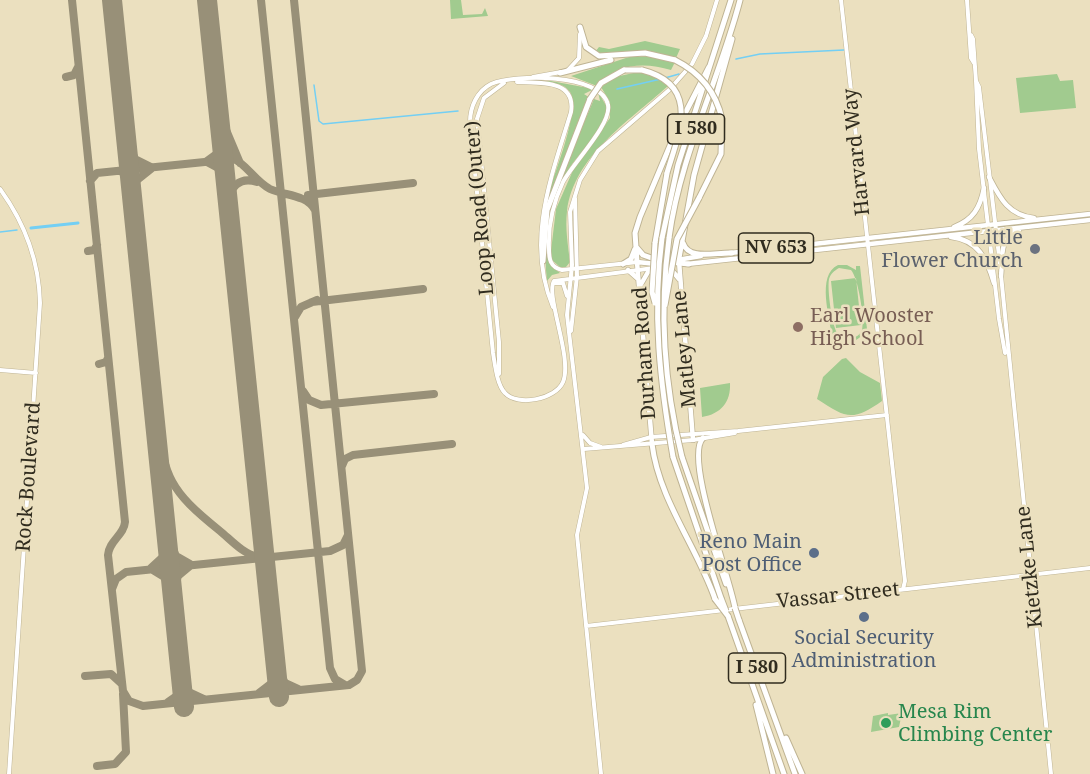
<!DOCTYPE html>
<html>
<head>
<meta charset="utf-8">
<style>
  body { margin:0 }
  canvas { display:block; background:#ebe0bf }
</style>
</head>
<body>
<canvas width="1090" height="774"></canvas>
<script>
const ctx = document.querySelector('canvas').getContext('2d');
ctx.lineJoin = 'round';
function fill(path, color) { ctx.fillStyle = color; ctx.fill(path, 'evenodd'); }
function trace(path, color, width, dash) { ctx.strokeStyle = color; ctx.lineWidth = width; ctx.lineCap = dash ? 'butt' : 'round'; ctx.setLineDash(dash || []); ctx.stroke(path); }
function label(font, color, halo, rows, align = 'center') {
  ctx.font = font + ' "Noto Serif",serif'; ctx.lineWidth = 5; ctx.setLineDash([]); ctx.textBaseline = 'middle'; ctx.strokeStyle = halo; ctx.fillStyle = color; for (const [text, x, y, turn = 0] of rows) {
    ctx.save(); ctx.translate(x, y); ctx.rotate((+turn || 0) * Math.PI / 180); ctx.textAlign = isNaN(turn) ? turn : align; if (halo) ctx.strokeText(text, 0, 0); ctx.fillText(text, 0, 0); ctx.restore();
  }
}
const green = new Path2D(`
  M 450,0 L 461,0 L 463,15 L 482,14 L 485,8 L 488,16 L 451,19 Z
  M 645,41 L 680,49 L 676,58 L 650,51 L 610,56 L 595,52 L 599,47 L 609,49 Z
  M 652,56 L 675,62 L 671,70 C 645,62 616,63 597,86 L 571,76 L 629,57 Z
  M 638,72 L 657,77 L 668,86 C 628,122 574,156 567,211 C 565,228 568,245 570,262 L 566,267 L 560,267 L 552,260 L 551,251 L 556,209 L 574,168 L 610,118 L 610,102 L 601,87 L 615,77 Z
  M 1057,74 L 1060,81 L 1073,80 L 1076,108 L 1020,113 L 1016,78 Z
  M 551,81 L 594,89 L 584,94 L 590,98 L 547,206 L 548,195 C 554,174 581,109 570,92 C 563,82 551,83 540,82 Z
  M 598,92 L 607,107 C 606,131 577,153 566,174 C 551,202 550,229 548,259 L 551,266 L 560,273 L 552,275 L 547,281 C 539,211 568,162 594,99 L 600,101 Z
  M 838,265 L 847,265 L 856,270 L 856,266 L 860,266 L 868,338 L 864,338 L 863,334 C 852,347 845,339 832,337 C 830,318 816,275 838,265 ZM 839,268 L 851,270 C 858,277 865,319 862,330 C 860,335 856,337 851,339 L 839,336 C 832,329 827,289 829,279 C 831,273 834,271 839,268 Z
  M 856,278 L 861,325 L 836,328 L 831,281 Z
  M 846,358 L 860,372 L 880,383 L 882,401 C 852,422 846,418 817,399 L 823,377 L 842,359 Z
  M 730,383 C 731,402 721,414 702,417 L 700,388 Z
  M 888,713 L 888,715 L 902,713 L 899,727 L 871,732 L 873,716 Z`);
const stream = new Path2D(`
  M 736,59 L 760,54 L 844,50
  M 665,78 L 679,74
  M 314,85 L 319,121 L 323,124 L 458,111
  M 617,89 L 661,79
  M 0,232 L 17,230`);
const canal = new Path2D(`
  M 31,228 L 78,223`);
const taxiway = new Path2D(`
  M 72,0 L 125,522 C 124,535 109,541 108,555 L 123,691 L 129,701 L 143,706 L 349,685 L 357,680 L 362,671 L 294,0
  M 261,0 L 330,668 L 335,679 L 345,685
  M 213,61 L 224,125 L 240,163
  M 66,77 L 74,75 L 78,67
  M 127,141 L 135,159 L 151,167
  M 128,157 L 127,165 L 120,171 L 128,175 L 131,182
  M 207,161 L 218,153 L 221,139
  M 207,162 L 220,169 L 226,181
  M 90,181 L 97,173 L 234,159 C 245,163 256,182 270,189 C 285,196 306,194 315,210
  M 308,195 L 413,183
  M 133,201 L 136,181 L 151,169
  M 228,205 C 229,188 239,176 257,182
  M 88,251 L 94,250 L 97,245
  M 312,302 L 423,289
  M 295,317 L 301,307 L 317,300
  M 99,364 L 106,362 L 108,358
  M 303,391 L 309,400 L 321,405 L 434,394
  M 154,409 C 166,477 165,487 220,531 C 231,540 243,554 258,557
  M 342,466 L 345,459 L 353,455 L 452,444
  M 168,538 L 176,556 L 190,564
  M 151,568 L 164,556 L 167,542
  M 153,570 L 166,578 L 173,593
  M 112,589 L 116,579 L 126,572 L 330,551 L 343,545 L 348,535
  M 173,594 L 178,576 L 190,566
  M 276,667 L 285,683 L 298,689
  M 85,676 L 111,674 L 122,684
  M 259,693 L 272,683 L 276,668
  M 168,702 L 178,695 L 182,685 L 189,692 L 204,699
  M 97,766 L 115,764 L 126,752 L 123,694`);
const runway = new Path2D(`
  M 112,0 L 184,707
  M 207,0 L 279,697`);
const secondary = new Path2D(`
  M 841,0 L 905,581 L 903,589
  M 967,0 L 971,58 L 974,63
  M 971,35 L 973,39 L 976,81 L 979,87 L 1000,264
  M 568,70 L 579,58 L 580,34
  M 533,77 L 561,72
  M 976,81 L 979,149 L 999,319 L 1005,353
  M 517,82 C 539,83 576,79 571,112 C 552,175 525,241 553,307
  M 0,189 C 24,222 39,261 40,303 L 9,774
  M 638,262 L 562,270 C 550,267 549,259 549,249 C 548,226 553,203 563,182 C 573,163 612,124 608,105 C 602,73 514,74 491,84 C 477,91 470,107 470,122 L 493,353 C 495,365 497,385 505,393 C 518,407 556,399 563,382 C 573,358 545,295 554,281 L 654,268
  M 1001,275 L 1051,774
  M 555,283 L 563,283 L 567,296
  M 571,331 L 577,276 L 575,198
  M 0,370 L 36,373
  M 499,374 L 499,342 L 477,119 L 484,98 L 504,83
  M 583,435 L 590,443 L 601,447
  M 623,445 L 651,437 L 738,431 L 887,415
  M 584,449 L 693,440 L 735,433
  M 586,626 L 1090,568
  M 601,774 L 577,535 L 587,488 L 567,315 L 572,265 L 570,212 L 580,180 L 598,151 L 669,90 L 692,64 L 706,36 L 717,0`);
const primary = new Path2D(`
  M 989,177 C 1000,198 1008,215 1034,218
  M 954,227 C 973,220 980,208 984,188
  M 951,237 C 978,240 987,259 994,283
  M 730,253 L 1090,214
  M 677,260 L 701,256
  M 679,261 L 693,440
  M 687,264 L 1090,220
  M 670,268 L 679,279
  M 628,270 L 637,278
  M 1001,276 C 1003,258 998,238 1019,230
  M 640,286 L 648,272 L 669,262
  M 652,444 L 637,262 L 656,264`);
const highway = new Path2D(`
  M 580,27 L 586,47 L 599,56 L 645,53 L 675,60
  M 624,70 L 642,70
  M 560,73 L 611,60
  M 699,198 L 721,154 L 722,119
  M 662,238 L 678,165 L 731,0
  M 669,238 C 680,155 719,81 740,0
  M 655,243 L 667,173
  M 683,243 C 689,261 716,252 732,253
  M 637,248 L 643,255 L 657,260
  M 679,258 L 694,175 L 732,39
  M 543,261 L 547,210 L 590,99
  M 637,262 L 635,233 L 640,217 L 677,129 L 709,67
  M 669,262 L 689,264
  M 623,264 L 631,259 L 635,249
  M 703,438 C 684,457 730,578 735,608
  M 652,444 C 659,500 697,547 715,599
  M 673,457 L 721,598
  M 682,457 L 726,584
  M 728,616 L 784,774
  M 739,620 L 795,774
  M 756,705 L 773,774
  M 786,738 L 802,774`);
const highwayBridge = new Path2D(`
  M 675,60 C 699,72 716,92 722,119
  M 642,70 C 701,85 679,133 667,173
  M 590,99 L 601,83 L 624,70
  M 662,238 C 652,313 660,383 673,457
  M 669,238 C 659,312 664,385 682,457
  M 655,243 L 652,292 L 655,303
  M 665,305 L 677,239 L 699,198
  M 721,598 L 726,611
  M 715,599 L 728,616
  M 735,608 L 739,620`);
const markers = [
  [1035,249,6,"#6b7280"],
  [798,327,6,"#8d6e63"],
  [814,553,6,"#5c6f8a"],
  [864,617,6,"#5c6f8a"],
  [886,723,6,"#2e9e5b"]
];
const shields = [
  [696,129,57],
  [776,248,75],
  [757,668,57]
];
const shieldNames = [
  ["I 580",696,129],
  ["NV 653",776,248],
  ["I 580",757,668]
];
const streetNames = [
  ["Harvard Way",857,152,-96],
  ["Loop Road (Outer)",480,208,-95],
  ["Matley Lane",685,349,-95],
  ["Durham Road",645,353,-94],
  ["Rock Boulevard",29,477,-86],
  ["Kietzke Lane",1030,567,-96],
  ["Vassar Street",838,596,-6]
];
const worshipNames = [
  ["Little",1023,238],
  ["Flower Church",1023,261]
];
const educationNames = [
  ["Earl Wooster",810,316],
  ["High School",810,339]
];
const serviceNames = [
  ["Reno Main",802,542],
  ["Post Office",802,565],
  ["Social Security",864,638,"center"],
  ["Administration",864,661,"center"]
];
const leisureNames = [
  ["Mesa Rim",898,712],
  ["Climbing Center",898,735]
];
fill(green, '#a1cb8f');
trace(stream, '#73cff4', 1.5);
trace(canal, '#73cff4', 3);
trace(taxiway, '#989078', 8);
trace(runway, '#989078', 20);
trace(secondary, '#bfb494', 5);
trace(primary, '#bfb494', 6);
trace(highway, '#bfb494', 7);
trace(secondary, '#fff', 4);
trace(primary, '#fff', 4.5);
trace(highway, '#fff', 5);
trace(highwayBridge, '#bfb494', 7, []);
trace(highwayBridge, '#fff', 5);
for (const [x, y, r, color] of markers) { const dot = new Path2D(); dot.arc(x, y, r, 0, 2 * Math.PI); ctx.fillStyle = color; ctx.fill(dot); trace(dot, '#ebe0bf', 2); }
for (const [x, y, w] of shields) { const box = new Path2D(); box.roundRect(x - w / 2, y - 15, w, 30, 4.5); ctx.fillStyle = '#ebe0bf'; ctx.fill(box); trace(box, '#302c1f', 1.5); }
label('bold 18px', '#302c1f', null, shieldNames);
label('20px', '#302c1f', '#ebe0bf', streetNames);
label('20px', '#5b616d', '#ebe0bf', worshipNames, 'right');
label('20px', '#785e54', '#ebe0bf', educationNames, 'left');
label('20px', '#4e5e75', '#ebe0bf', serviceNames, 'right');
label('20px', '#27864d', '#ebe0bf', leisureNames, 'left');
</script>
</body>
</html>
